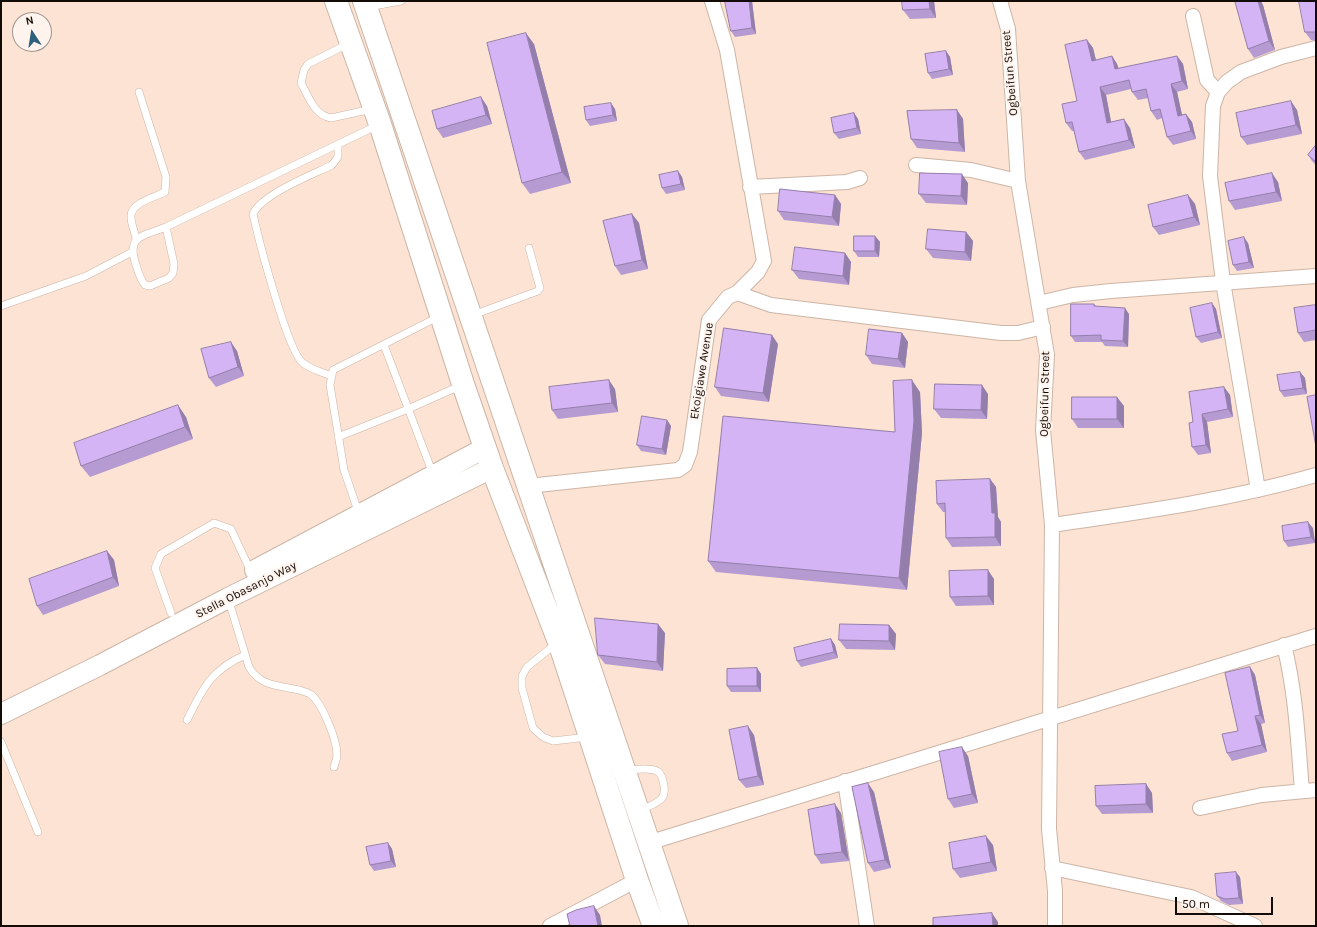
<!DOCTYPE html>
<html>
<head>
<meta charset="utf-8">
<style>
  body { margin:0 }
  #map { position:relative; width:1317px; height:927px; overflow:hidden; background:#fce3d3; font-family:Karla,sans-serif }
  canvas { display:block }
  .frame { position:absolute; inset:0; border:2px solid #130b06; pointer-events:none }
  .north { position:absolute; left:12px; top:12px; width:40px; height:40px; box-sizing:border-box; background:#fef3ed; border:1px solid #a09691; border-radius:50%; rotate:348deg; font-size:11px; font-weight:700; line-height:16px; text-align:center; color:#130b06 }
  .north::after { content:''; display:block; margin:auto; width:14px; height:18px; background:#2d607d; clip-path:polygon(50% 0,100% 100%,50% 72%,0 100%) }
  .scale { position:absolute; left:1175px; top:897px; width:98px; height:18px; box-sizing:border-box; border:2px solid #130b06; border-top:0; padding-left:5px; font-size:12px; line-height:14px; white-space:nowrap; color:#130b06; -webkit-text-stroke:3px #fef3ed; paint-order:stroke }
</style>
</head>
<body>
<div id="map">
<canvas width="1317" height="927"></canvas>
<div class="frame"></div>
<div class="north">N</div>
<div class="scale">50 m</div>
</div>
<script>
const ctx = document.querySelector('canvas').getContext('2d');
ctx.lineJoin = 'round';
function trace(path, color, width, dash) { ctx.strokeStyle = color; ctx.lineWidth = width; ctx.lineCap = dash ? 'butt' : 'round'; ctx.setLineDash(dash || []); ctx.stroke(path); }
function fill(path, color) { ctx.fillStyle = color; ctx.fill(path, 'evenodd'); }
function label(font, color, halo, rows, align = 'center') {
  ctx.font = font + ' Karla,sans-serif'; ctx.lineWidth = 4; ctx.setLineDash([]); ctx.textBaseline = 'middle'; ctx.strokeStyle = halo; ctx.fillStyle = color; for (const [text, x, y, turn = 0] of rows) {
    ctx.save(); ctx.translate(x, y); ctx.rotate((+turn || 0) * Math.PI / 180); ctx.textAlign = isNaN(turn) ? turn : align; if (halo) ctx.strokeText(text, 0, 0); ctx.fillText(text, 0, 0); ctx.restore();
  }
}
const lane = new Path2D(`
  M 368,7 L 401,1
  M 348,44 L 308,64 L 304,70 L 301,83 C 309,97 314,115 331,118 L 372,109
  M 166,227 L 174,264 L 173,273 L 169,278 L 150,286 L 145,285 C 139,278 138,270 135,262 C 127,235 144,236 166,227 L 378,125
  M 136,239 C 135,232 131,224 131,217 C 130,203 155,197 165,192 L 166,177 L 139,92
  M 1,306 L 86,276 L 132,252
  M 473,315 L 538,291 L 540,288 L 529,248
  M 384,345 L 433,474
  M 331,376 C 322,372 310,369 303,363 C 288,353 258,237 253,214 C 262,194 312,175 332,165 L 338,157 L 338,145
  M 338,437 L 408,409 L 462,385
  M 359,514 L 344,470 L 330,385 L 333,370 L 438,317
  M 228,598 L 249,667 C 261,687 278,685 299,690 C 302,691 307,692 310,694 C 322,702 337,740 337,755 C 337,759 335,763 334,767
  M 171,613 L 155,568 L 161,554 L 214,523 L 231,529 L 251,572
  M 557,643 L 527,667 L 522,676 L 522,688 L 533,728 L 543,737 L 553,741 L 588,737
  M 187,720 C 203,688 211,670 245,655
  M 1,742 L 38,832
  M 626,770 C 635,770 648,767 657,771 C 661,773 662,777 663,781 C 669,802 655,803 640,810`);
const street = new Path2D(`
  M 1000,1 L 1008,29 L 1018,181 L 1047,355 L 1043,430 L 1052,525 L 1049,829 L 1055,891 L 1055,926
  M 1193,16 L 1207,80 L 1218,92
  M 916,165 L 971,170 L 1018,181
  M 750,187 L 847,182 L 860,178
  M 737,293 L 771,305 L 1001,333 L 1018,333 L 1043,327
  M 1039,303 L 1073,295 L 1111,291 L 1316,276
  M 528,486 L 678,470 L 685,465 L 690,452 L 709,320 L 728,297 L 737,293 L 758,272 L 764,261 L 727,50 L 712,1
  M 1258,490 L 1223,282 L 1210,176 L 1213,106 L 1218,92 L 1227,82 L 1241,72 L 1281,57 L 1316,48
  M 1052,525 C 1141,512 1229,500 1316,475
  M 1284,645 C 1296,693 1298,742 1302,791
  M 845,781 L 867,926
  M 1200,808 L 1262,795 L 1316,790
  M 648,843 L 1316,636
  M 1052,868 L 1191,897 L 1255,926
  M 550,926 L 637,880`);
const secondary = new Path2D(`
  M 255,570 L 485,448
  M 1,714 L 100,665 L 228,598 L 492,468`);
const highway = new Path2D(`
  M 336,1 L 380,124 L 463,384 L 492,468 L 559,642 L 637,880 L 654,926
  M 364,1 L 677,926`);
const wall = new Path2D(`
  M 752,1 L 756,34 L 735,37 L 731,31 Z
  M 934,1 L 936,18 L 910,19 L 903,10 Z
  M 1316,1 L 1316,41 L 1311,40 L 1305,32 Z
  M 1263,5 L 1275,50 L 1254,58 L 1248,49 Z
  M 1087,40 L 1093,48 L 1096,60 L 1112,56 L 1117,64 L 1119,69 L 1177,56 L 1183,64 L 1188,89 L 1177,92 L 1182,115 L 1192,122 L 1196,139 L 1173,145 L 1167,137 L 1162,118 L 1157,120 L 1151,111 L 1148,98 L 1138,100 L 1132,92 L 1131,89 L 1106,95 L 1111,122 L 1130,128 L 1135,148 L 1085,160 L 1079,152 L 1074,131 L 1072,131 L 1066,123 L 1077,101 Z
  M 534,44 L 571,183 L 530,194 L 522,183 Z
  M 946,51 L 950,57 L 953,75 L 932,79 L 928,73 Z
  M 487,106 L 492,124 L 443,138 L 437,129 Z
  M 615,109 L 617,121 L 590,126 L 586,120 Z
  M 957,110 L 963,119 L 965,152 L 917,148 L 911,139 Z
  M 1297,110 L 1302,134 L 1247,145 L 1241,137 Z
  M 854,113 L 858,119 L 861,134 L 839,139 L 834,133 Z
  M 1316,145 L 1316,165 L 1312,161 L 1308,155 Z
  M 678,171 L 682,177 L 685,190 L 666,194 L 662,188 Z
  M 1278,182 L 1282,201 L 1235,210 L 1229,201 Z
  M 968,183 L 967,205 L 926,203 L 919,194 Z
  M 835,195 L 841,204 L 839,226 L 784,220 L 778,211 Z
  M 1188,195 L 1195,204 L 1200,225 L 1159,235 L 1153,227 Z
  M 632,214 L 639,223 L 648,269 L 621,275 L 615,266 Z
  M 966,232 L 973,241 L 971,261 L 933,258 L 926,249 Z
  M 875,236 L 880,242 L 879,257 L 858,257 L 854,251 Z
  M 1248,243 L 1254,268 L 1237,271 L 1233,265 Z
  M 845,253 L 851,262 L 849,285 L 799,279 L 792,270 Z
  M 1212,303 L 1216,309 L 1222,338 L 1201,343 L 1196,337 Z
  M 1094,304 L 1096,306 L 1129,314 L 1128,347 L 1105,346 L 1102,342 L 1075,342 L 1071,336 Z
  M 1316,305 L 1316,340 L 1304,342 L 1298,333 Z
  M 902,333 L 908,342 L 905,368 L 872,364 L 866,355 Z
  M 778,344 L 769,402 L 721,396 L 715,387 Z
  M 237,351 L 244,376 L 216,387 L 209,378 Z
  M 1300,372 L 1305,378 L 1307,394 L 1284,397 L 1280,391 Z
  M 1224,387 L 1230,395 L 1233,417 L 1207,422 L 1211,453 L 1198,455 L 1192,447 L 1193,422 Z
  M 615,389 L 618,412 L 558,419 L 552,410 Z
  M 920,392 L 922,433 L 907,590 L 716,572 L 708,561 L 895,432 Z
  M 988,394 L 987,419 L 941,418 L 934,409 Z
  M 1124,406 L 1124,428 L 1078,428 L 1072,419 Z
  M 186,417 L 193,439 L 90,477 L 81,466 Z
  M 667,420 L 671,426 L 666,455 L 641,451 L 637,445 Z
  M 990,479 L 996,487 L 998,517 L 1001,522 L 1001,546 L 952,547 L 946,538 L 945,512 L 943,512 L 937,504 Z
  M 1313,528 L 1315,543 L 1288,547 L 1284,541 Z
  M 107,551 L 114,560 L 119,586 L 43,615 L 37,606 Z
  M 994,579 L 994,605 L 956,606 L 950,597 Z
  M 889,625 L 896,634 L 895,650 L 846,649 L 839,640 Z
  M 665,633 L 663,671 L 605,664 L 598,655 Z
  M 831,639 L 835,645 L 838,658 L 801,667 L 797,661 Z
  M 1250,667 L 1255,675 L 1265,723 L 1261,724 L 1267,752 L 1232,761 L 1227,753 L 1238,731 Z
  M 757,668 L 761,674 L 761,692 L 731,692 L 727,686 Z
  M 754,735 L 764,785 L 746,788 L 739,780 Z
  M 968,756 L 978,803 L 954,808 L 948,799 Z
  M 1146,784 L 1152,793 L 1153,813 L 1102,814 L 1096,806 Z
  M 874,792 L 891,868 L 874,872 L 868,863 Z
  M 841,813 L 849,861 L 821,864 L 815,855 Z
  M 388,843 L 392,849 L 396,867 L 374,871 L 370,865 Z
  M 993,845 L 997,871 L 960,878 L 953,869 Z
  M 1240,877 L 1243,904 L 1229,905 L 1221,901 L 1217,896 Z`);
const shadedWall = new Path2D(`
  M 749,1 L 752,1 L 756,34 L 752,28 Z
  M 929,1 L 934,1 L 936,18 L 930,9 Z
  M 1258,1 L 1261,1 L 1263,5 L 1275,50 L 1269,41 Z
  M 526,33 L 534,44 L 571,183 L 562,172 Z
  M 1087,40 L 1093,48 L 1098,69 L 1092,61 Z
  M 946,51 L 950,57 L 953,75 L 949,69 Z
  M 1112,56 L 1117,64 L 1121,77 L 1115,69 Z
  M 1177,56 L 1183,64 L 1188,89 L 1182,81 Z
  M 1171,84 L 1177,92 L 1184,124 L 1178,116 Z
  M 1100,87 L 1106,95 L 1113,132 L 1107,123 Z
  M 481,97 L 487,106 L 492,124 L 486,115 Z
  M 1291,101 L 1297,110 L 1302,134 L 1296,125 Z
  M 611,103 L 615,109 L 617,121 L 613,115 Z
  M 957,110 L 963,119 L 965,152 L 959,143 Z
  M 854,113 L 858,119 L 861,134 L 857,128 Z
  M 1186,114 L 1192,122 L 1196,139 L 1191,131 Z
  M 1124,119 L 1130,128 L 1135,148 L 1129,140 Z
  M 678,171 L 682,177 L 685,190 L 681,184 Z
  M 1272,173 L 1278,182 L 1282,201 L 1276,192 Z
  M 962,174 L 968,183 L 967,205 L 961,196 Z
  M 835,195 L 841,204 L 839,226 L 832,217 Z
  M 1188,195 L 1195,204 L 1200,225 L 1194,217 Z
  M 632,214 L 639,223 L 648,269 L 642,260 Z
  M 966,232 L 973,241 L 971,261 L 965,252 Z
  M 875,236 L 880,242 L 879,257 L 875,251 Z
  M 1244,237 L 1248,243 L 1254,268 L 1249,262 Z
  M 845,253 L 851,262 L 849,285 L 843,276 Z
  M 1212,303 L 1216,309 L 1222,338 L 1218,332 Z
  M 1125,308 L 1129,314 L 1128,347 L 1123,341 Z
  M 902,333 L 908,342 L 905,368 L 898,359 Z
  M 772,335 L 778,344 L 769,402 L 763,393 Z
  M 231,342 L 237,351 L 244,376 L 238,367 Z
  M 1300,372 L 1305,378 L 1307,394 L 1303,388 Z
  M 609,380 L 615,389 L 618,412 L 612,403 Z
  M 912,380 L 920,392 L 922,433 L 907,590 L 899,578 Z
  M 982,385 L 988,394 L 987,419 L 981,410 Z
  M 1224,387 L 1230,395 L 1233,417 L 1228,409 Z
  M 1117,397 L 1124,406 L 1124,428 L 1117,419 Z
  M 178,405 L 186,417 L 193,439 L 185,427 Z
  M 1202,414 L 1207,422 L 1211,453 L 1206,445 Z
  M 667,420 L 671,426 L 666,455 L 662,449 Z
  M 990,479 L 996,487 L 998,517 L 1001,522 L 1001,546 L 995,537 L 992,513 Z
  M 1308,522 L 1313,528 L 1315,543 L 1311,537 Z
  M 107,551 L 114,560 L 119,586 L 113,577 Z
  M 988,570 L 994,579 L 994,605 L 988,596 Z
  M 658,624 L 665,633 L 663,671 L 657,662 Z
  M 889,625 L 896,634 L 895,650 L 889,641 Z
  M 831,639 L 835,645 L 838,658 L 834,652 Z
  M 1250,667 L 1255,675 L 1265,723 L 1260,715 Z
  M 757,668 L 761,674 L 761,692 L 757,686 Z
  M 1255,716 L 1261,724 L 1267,752 L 1262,745 Z
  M 748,726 L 754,735 L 764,785 L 758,776 Z
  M 962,747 L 968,756 L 978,803 L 972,794 Z
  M 868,783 L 874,792 L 891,868 L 885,860 Z
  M 1146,784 L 1152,793 L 1153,813 L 1146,804 Z
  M 835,804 L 841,813 L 849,861 L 842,852 Z
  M 986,836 L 993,845 L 997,871 L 991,862 Z
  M 388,843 L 392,849 L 396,867 L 391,861 Z
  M 1236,872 L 1240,877 L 1243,904 L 1239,898 Z
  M 594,906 L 600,915 L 602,926 L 598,926 Z
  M 992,913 L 998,922 L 998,926 L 993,926 Z`);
const building = new Path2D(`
  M 725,1 L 749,1 L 752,28 L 731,31 Z
  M 902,1 L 929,1 L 930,9 L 903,10 Z
  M 1238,1 L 1258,1 L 1269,41 L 1248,49 L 1235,2 Z
  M 1299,1 L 1316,1 L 1316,32 L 1305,32 Z
  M 526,33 L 562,172 L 522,183 L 487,43 Z
  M 1087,40 L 1092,61 L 1112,56 L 1115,69 L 1177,56 L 1182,81 L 1171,84 L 1178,116 L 1186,114 L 1191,131 L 1167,137 L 1160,109 L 1151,111 L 1146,89 L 1132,92 L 1129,80 L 1100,87 L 1107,123 L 1124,119 L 1129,140 L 1079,152 L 1072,122 L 1066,123 L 1062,104 L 1077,101 L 1065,45 Z
  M 946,51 L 949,69 L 928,73 L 925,54 Z
  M 481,97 L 486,115 L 437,129 L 432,111 Z
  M 1291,101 L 1296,125 L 1241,137 L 1236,113 Z
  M 611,103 L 613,115 L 586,120 L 584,107 Z
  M 957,110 L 959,143 L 911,139 L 907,111 Z
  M 854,113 L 857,128 L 834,133 L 831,118 Z
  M 1316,145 L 1316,162 L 1308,155 Z
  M 678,171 L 681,184 L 662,188 L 659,175 Z
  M 920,173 L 962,174 L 961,196 L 919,194 Z
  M 1272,173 L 1276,192 L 1229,201 L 1225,183 Z
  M 780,189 L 835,195 L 832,217 L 778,211 Z
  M 1188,195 L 1194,217 L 1153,227 L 1148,205 Z
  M 632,214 L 642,260 L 615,266 L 603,221 Z
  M 928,229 L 966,232 L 965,252 L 926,249 Z
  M 854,236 L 875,236 L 875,251 L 854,251 Z
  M 1244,237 L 1249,262 L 1233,265 L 1228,241 Z
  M 795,247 L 845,253 L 843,276 L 792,270 Z
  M 1212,303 L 1218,332 L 1196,337 L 1190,308 Z
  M 1071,304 L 1094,304 L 1094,306 L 1125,308 L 1123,341 L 1101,340 L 1101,335 L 1071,336 Z
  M 1316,305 L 1316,330 L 1298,333 L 1294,308 Z
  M 724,328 L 772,335 L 763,393 L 715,387 Z
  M 869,329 L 902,333 L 898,359 L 866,355 Z
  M 231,342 L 238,367 L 209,378 L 201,349 Z
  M 1300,372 L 1303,388 L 1280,391 L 1277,375 Z
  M 609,380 L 612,403 L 552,410 L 549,387 Z
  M 912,380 L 914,421 L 899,578 L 708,561 L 723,416 L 895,432 L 893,381 Z
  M 935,384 L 982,385 L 981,410 L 934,409 Z
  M 1224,387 L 1228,409 L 1202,414 L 1206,445 L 1192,447 L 1189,423 L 1193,422 L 1189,392 Z
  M 1316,395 L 1316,447 L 1307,397 Z
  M 1072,397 L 1117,397 L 1117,419 L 1072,419 Z
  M 178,405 L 185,427 L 81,466 L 74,443 Z
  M 642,416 L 667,420 L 662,449 L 637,445 Z
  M 990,479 L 992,513 L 995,513 L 995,537 L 946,538 L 945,503 L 937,504 L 936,481 Z
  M 1308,522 L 1311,537 L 1284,541 L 1282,526 Z
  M 107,551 L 113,577 L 37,606 L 29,579 Z
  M 988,570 L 988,596 L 950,597 L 949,571 Z
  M 595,618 L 658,624 L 657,662 L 598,655 Z
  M 840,624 L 889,625 L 889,641 L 839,640 Z
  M 831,639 L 834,652 L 797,661 L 794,648 Z
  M 1250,667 L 1260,715 L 1255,716 L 1262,745 L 1227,753 L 1222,734 L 1238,731 L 1225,673 Z
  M 757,668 L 757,686 L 727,686 L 727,669 Z
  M 748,726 L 758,776 L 739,780 L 729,730 Z
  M 962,747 L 972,794 L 948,799 L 939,752 Z
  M 868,783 L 885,860 L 868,863 L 852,787 Z
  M 1146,784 L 1146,804 L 1096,806 L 1095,786 Z
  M 835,804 L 842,852 L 815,855 L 808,810 Z
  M 986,836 L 991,862 L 953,869 L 949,843 Z
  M 388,843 L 391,861 L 370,865 L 366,847 Z
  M 1236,872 L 1239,898 L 1225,899 L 1217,896 L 1215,874 Z
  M 594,906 L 598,926 L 570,926 L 567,914 L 576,910 Z
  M 992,913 L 993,926 L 933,926 L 933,918 Z`);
const streetNames = [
  ["Ogbeifun Street",1010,73,-95],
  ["Ekoigiawe Avenue",702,371,-81],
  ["Ogbeifun Street",1045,394,-89],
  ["Stella Obasanjo Way",246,590,-27]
];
trace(lane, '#cdb5a6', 8);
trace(street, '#cdb5a6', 16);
trace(secondary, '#cdb5a6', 22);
trace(highway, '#cdb5a6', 24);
trace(lane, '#fff', 7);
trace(street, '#fff', 14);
trace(secondary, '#fff', 20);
trace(highway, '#fff', 22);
fill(wall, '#b69bd2');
fill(shadedWall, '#947eab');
fill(building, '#d4b4f4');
trace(building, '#947eab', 1);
label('12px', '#130b06', '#fef3ed', streetNames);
</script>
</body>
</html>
